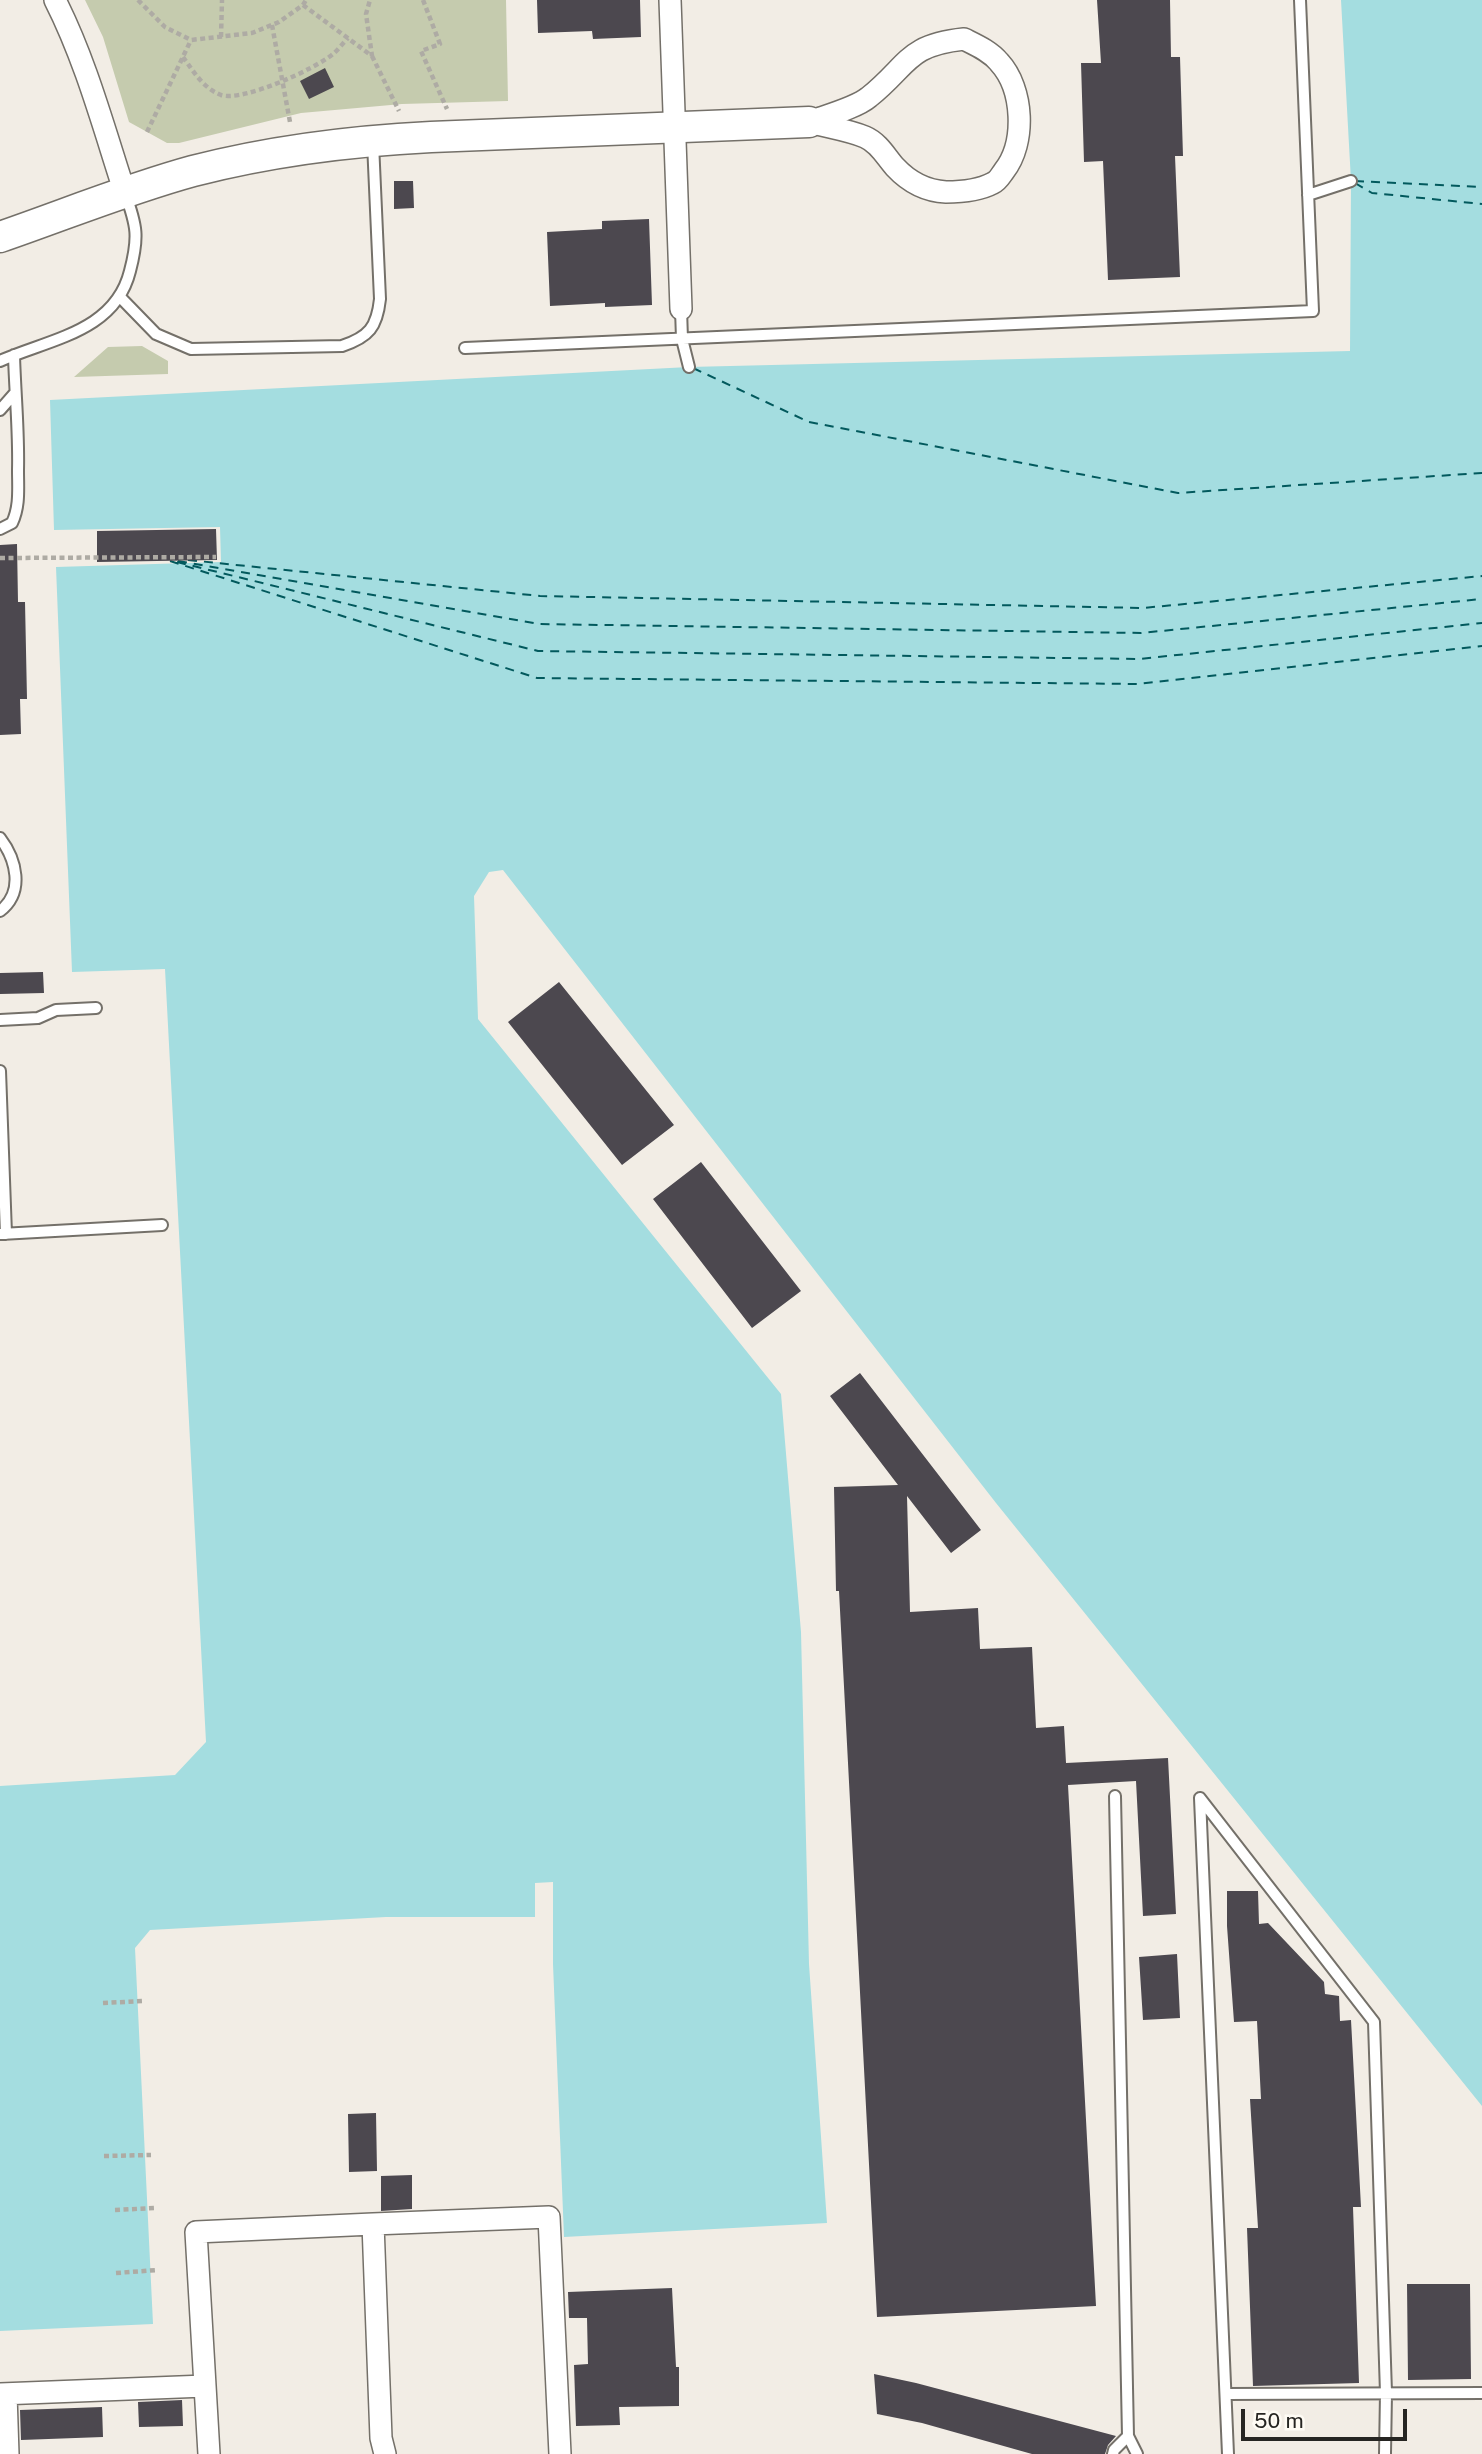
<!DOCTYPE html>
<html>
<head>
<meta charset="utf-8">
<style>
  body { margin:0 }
  #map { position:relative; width:1482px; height:2454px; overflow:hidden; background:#f2ede5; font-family:"Public Sans",sans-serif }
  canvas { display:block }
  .scale { position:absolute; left:1241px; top:2409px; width:166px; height:32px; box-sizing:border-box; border:4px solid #262522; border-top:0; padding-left:9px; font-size:21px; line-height:24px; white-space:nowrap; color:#262522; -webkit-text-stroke:5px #fefbf4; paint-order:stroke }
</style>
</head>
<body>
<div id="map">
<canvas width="1482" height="2454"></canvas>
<div class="scale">50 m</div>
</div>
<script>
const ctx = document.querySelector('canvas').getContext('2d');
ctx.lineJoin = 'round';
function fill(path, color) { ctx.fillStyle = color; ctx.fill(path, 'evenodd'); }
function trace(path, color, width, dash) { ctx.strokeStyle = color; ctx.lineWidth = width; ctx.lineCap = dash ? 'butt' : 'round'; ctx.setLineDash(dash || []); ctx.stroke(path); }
const green = new Path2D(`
  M 85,0 L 506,0 L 508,101 L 402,104 L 301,113 L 179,143 L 167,143 L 129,122 L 103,37 Z
  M 142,346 L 168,361 L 168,374 L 74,377 L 108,347 Z`);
const water = new Path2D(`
  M 1341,0 L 1482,0 L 1482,2106 L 996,1503 L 503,870 L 489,872 L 474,896 L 478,1019 L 781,1394 L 801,1632 L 809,1964 L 827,2223 L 564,2237 L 553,1964 L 553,1882 L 535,1883 L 535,1917 L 386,1917 L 150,1930 L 135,1948 L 153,2324 L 0,2331 L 0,1786 L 175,1775 L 206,1742 L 165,969 L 72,972 L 56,567 L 221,562 L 220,527 L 54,530 L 50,400 L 689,367 L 1350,351 L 1351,181 Z`);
const ferry = new Path2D(`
  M 1355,181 L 1482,187
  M 1355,183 L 1372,193 L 1482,204
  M 693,368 L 809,422 L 1178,493 L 1482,473
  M 188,560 L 540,596 L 1143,608 L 1482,576
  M 170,561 L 537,678 L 1137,684 L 1482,646
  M 178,561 L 539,624 L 1141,633 L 1482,599
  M 177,562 L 538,651 L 1139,659 L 1482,623`);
const building = new Path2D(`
  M 537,0 L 640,0 L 641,37 L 593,39 L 592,31 L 538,33 Z
  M 1097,0 L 1170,0 L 1171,57 L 1180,57 L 1183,156 L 1175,156 L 1180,277 L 1108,280 L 1103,161 L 1084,162 L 1081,63 L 1101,63 Z
  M 325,68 L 334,87 L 309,99 L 300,81 Z
  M 394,181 L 413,181 L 414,208 L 394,209 Z
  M 649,219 L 652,305 L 605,307 L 605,303 L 550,306 L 547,232 L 602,229 L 602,221 Z
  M 216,529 L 217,560 L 97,562 L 97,531 Z
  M 17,544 L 18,602 L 25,602 L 27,699 L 20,699 L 21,734 L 0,735 L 0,545 Z
  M 43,972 L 44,993 L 0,994 L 0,973 Z
  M 559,982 L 674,1125 L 622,1165 L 508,1022 Z
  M 701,1162 L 801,1291 L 752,1328 L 653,1199 Z
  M 860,1373 L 981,1530 L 951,1553 L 907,1496 L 910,1612 L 978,1608 L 980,1649 L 1032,1647 L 1036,1728 L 1064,1726 L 1066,1763 L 1168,1758 L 1176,1914 L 1143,1916 L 1136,1781 L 1068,1785 L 1096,2306 L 877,2317 L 839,1591 L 836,1591 L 834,1487 L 898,1485 L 830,1396 Z
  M 1227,1891 L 1258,1891 L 1259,1924 L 1268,1923 L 1324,1982 L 1325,1994 L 1339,1996 L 1340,2021 L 1351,2020 L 1361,2207 L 1353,2207 L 1359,2383 L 1253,2386 L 1247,2228 L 1258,2228 L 1250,2099 L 1261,2099 L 1257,2021 L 1234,2022 L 1227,1926 Z
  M 1177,1954 L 1180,2018 L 1143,2020 L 1139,1957 Z
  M 376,2113 L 377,2171 L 349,2172 L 348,2114 Z
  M 412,2175 L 412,2209 L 381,2211 L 381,2176 Z
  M 1407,2284 L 1470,2284 L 1471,2379 L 1408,2380 Z
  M 672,2288 L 676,2367 L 679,2367 L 679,2406 L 619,2407 L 620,2425 L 576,2426 L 574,2365 L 588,2364 L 587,2318 L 569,2318 L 568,2292 Z
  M 874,2374 L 916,2383 L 1116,2436 L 1108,2445 L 1105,2454 L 1032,2454 L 922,2423 L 877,2414 Z
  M 182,2400 L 183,2426 L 139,2427 L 138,2402 Z
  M 102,2407 L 103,2437 L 21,2440 L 20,2410 Z`);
const path = new Path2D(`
  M 138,0 L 165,27 L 191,40 L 252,33 L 279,22 L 303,5 L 306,0
  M 423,0 L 440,44 L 421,51 L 447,109
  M 303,5 L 372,56 L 366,14 L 370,0
  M 272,25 L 290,122
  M 221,37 L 222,0
  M 372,56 L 399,111
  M 183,57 C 194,72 203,88 221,95 C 243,102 315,69 333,54 C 338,50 343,43 348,38
  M 147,132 L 191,40
  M 0,558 L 216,557
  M 103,2003 L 143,2001
  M 104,2156 L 151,2155
  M 115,2210 L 154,2208
  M 116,2273 L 157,2270`);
const lane = new Path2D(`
  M 1308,195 L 1351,181
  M 120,297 L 156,334 L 191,349 L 342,346 C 369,337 377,327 380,299 L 373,143
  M 681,309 L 682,339 L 689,367
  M 465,348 L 1313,311 L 1300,0
  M 0,361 C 49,339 115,332 130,271 C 139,237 137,226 125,193
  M 0,410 L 15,393
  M 0,529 L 12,523 C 20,506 18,489 18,470 C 19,431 15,393 14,355
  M 0,838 C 16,859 25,892 0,911
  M 0,1020 L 38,1018 L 56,1010 L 96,1008
  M 0,1071 L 6,1234
  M 1,1234 L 162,1225
  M 1115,1796 L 1128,2436 L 1137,2454
  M 1200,1798 L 1374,2022 L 1386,2393 L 1385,2454
  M 1200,1798 L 1228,2454
  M 1226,2394 L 1482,2393
  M 1113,2454 L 1114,2450 L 1128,2436`);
const street = new Path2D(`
  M 55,0 C 86,61 104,129 125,193
  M 670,0 L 681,309
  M 964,39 C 976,45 990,51 999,62 C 1024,89 1026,143 1004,171 C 1001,175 998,181 993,183 C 980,190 961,192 946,192 C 926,191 909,182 895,167 C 886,157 879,143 865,137 C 848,130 827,127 809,122 C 825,116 856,108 869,97 C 909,65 906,45 964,39 Z
  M 373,2224 L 549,2217 L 560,2454
  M 0,2394 L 205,2386
  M 6,2394 L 8,2454
  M 209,2454 L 196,2232 L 373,2224 L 381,2438 L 385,2454`);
const secondary = new Path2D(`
  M 0,237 C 64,215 127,189 193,171 C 271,151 350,141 431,137 L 809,122`);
fill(green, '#c5cbae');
fill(water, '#a4dde0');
trace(ferry, '#02595d', 2, [9, 7]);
fill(building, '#4c484f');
trace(lane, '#747069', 14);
trace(street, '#747069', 24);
trace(secondary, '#747069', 33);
trace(path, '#aeaba4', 4.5, [5, 3.5]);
trace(lane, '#fff', 10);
trace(street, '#fff', 21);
trace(secondary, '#fff', 30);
</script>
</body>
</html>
